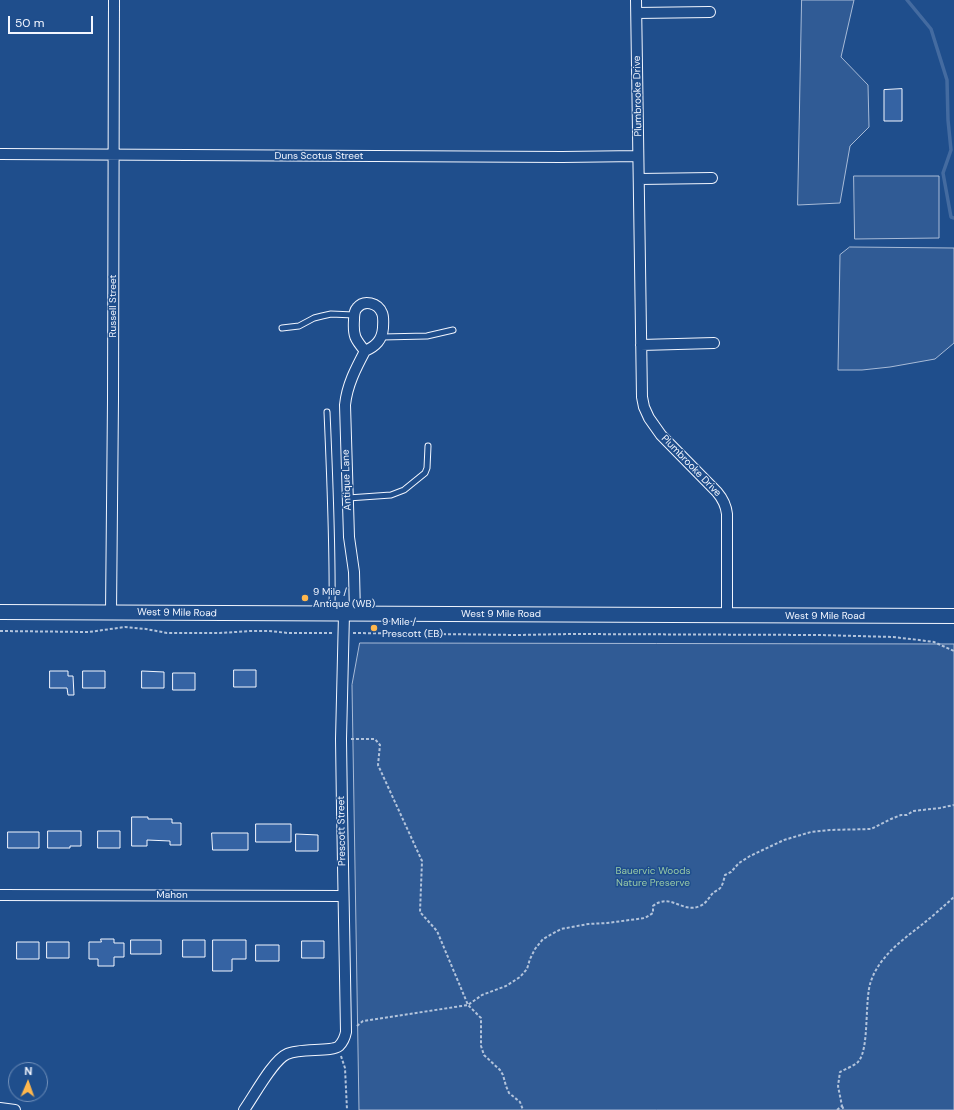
<!DOCTYPE html>
<html>
<head>
<meta charset="utf-8">
<style>
  body { margin:0 }
  #map { position:relative; width:954px; height:1110px; overflow:hidden; background:#1f4e8c; font-family:"DM Sans",sans-serif }
  canvas { display:block }
  .north { position:absolute; left:8px; top:1062px; width:40px; height:40px; box-sizing:border-box; background:#1f4e8c; border:1px solid #7391ba; border-radius:50%; rotate:2deg; font-size:11px; font-weight:700; line-height:16px; text-align:center; color:#f2f6ff }
  .north::after { content:''; display:block; margin:auto; width:14px; height:18px; background:#ffb74d; clip-path:polygon(50% 0,100% 100%,50% 72%,0 100%) }
  .scale { position:absolute; left:8px; top:16px; width:85px; height:18px; box-sizing:border-box; border:2px solid #f2f6ff; border-top:0; padding-left:5px; font-size:12px; line-height:14px; white-space:nowrap; color:#f2f6ff; -webkit-text-stroke:3px #1f4e8c; paint-order:stroke }
</style>
</head>
<body>
<div id="map">
<canvas width="954" height="1110"></canvas>
<div class="north">N</div>
<div class="scale">50 m</div>
</div>
<script>
const ctx = document.querySelector('canvas').getContext('2d');
ctx.lineJoin = 'round';
function fill(path, color) { ctx.fillStyle = color; ctx.fill(path, 'evenodd'); }
function trace(path, color, width, dash) { ctx.strokeStyle = color; ctx.lineWidth = width; ctx.lineCap = dash ? 'butt' : 'round'; ctx.setLineDash(dash || []); ctx.stroke(path); }
function label(font, color, halo, rows, align = 'center') {
  ctx.font = font + ' "DM Sans",sans-serif'; ctx.lineWidth = 3; ctx.setLineDash([]); ctx.textBaseline = 'middle'; ctx.strokeStyle = halo; ctx.fillStyle = color; for (const [text, x, y, turn = 0] of rows) {
    ctx.save(); ctx.translate(x, y); ctx.rotate((+turn || 0) * Math.PI / 180); ctx.textAlign = isNaN(turn) ? turn : align; if (halo) ctx.strokeText(text, 0, 0); ctx.fillText(text, 0, 0); ctx.restore();
  }
}
const built = new Path2D(`
  M 802,0 L 854,0 L 841,57 L 868,85 L 869,127 L 850,146 L 840,203 L 798,205 Z
  M 854,176 L 939,176 L 939,238 L 855,239 Z
  M 850,247 L 954,248 L 954,343 L 935,359 L 890,367 L 862,370 L 838,370 L 840,255 Z
  M 360,643 L 954,644 L 954,1110 L 359,1110 L 352,685 Z`);
const stream = new Path2D(`
  M 907,0 L 931,29 L 947,80 L 948,120 L 951,150 L 943,173 L 951,217 L 954,218`);
const building = new Path2D(`
  M 902,89 L 902,121 L 884,121 L 884,90 Z
  M 234,670 L 256,670 L 256,687 L 234,687 Z
  M 50,671 L 68,671 L 68,676 L 73,676 L 74,695 L 68,695 L 67,688 L 50,688 Z
  M 83,671 L 105,671 L 105,688 L 83,688 Z
  M 142,671 L 164,672 L 164,688 L 142,688 Z
  M 173,673 L 195,673 L 195,690 L 173,690 Z
  M 132,817 L 148,817 L 148,819 L 172,819 L 172,823 L 181,823 L 181,845 L 170,845 L 170,841 L 147,840 L 147,846 L 132,846 Z
  M 256,824 L 291,824 L 291,842 L 256,842 Z
  M 48,831 L 81,831 L 81,846 L 70,846 L 70,848 L 48,848 Z
  M 98,831 L 120,831 L 120,848 L 98,848 Z
  M 8,832 L 39,832 L 39,848 L 8,848 Z
  M 212,833 L 248,833 L 248,850 L 213,850 Z
  M 296,834 L 318,835 L 318,851 L 296,851 Z
  M 101,939 L 114,939 L 114,943 L 124,943 L 124,957 L 114,957 L 114,966 L 98,966 L 98,959 L 89,959 L 89,942 L 101,942 Z
  M 131,940 L 161,940 L 161,954 L 131,954 Z
  M 183,940 L 205,940 L 205,957 L 183,957 Z
  M 213,940 L 246,940 L 246,959 L 232,959 L 232,971 L 213,971 Z
  M 302,941 L 324,941 L 324,958 L 302,958 Z
  M 17,942 L 39,942 L 39,959 L 17,959 Z
  M 47,942 L 69,942 L 69,958 L 47,958 Z
  M 256,945 L 279,945 L 279,961 L 256,961 Z`);
const path = new Path2D(`
  M 0,631 L 89,632 L 125,627 L 146,629 L 167,633 L 220,633 L 251,631 L 269,631 L 288,633 L 333,633
  M 353,633 L 518,635 L 570,634 L 820,635 L 893,637 L 919,640 L 934,642 L 954,651
  M 351,739 L 375,739 L 380,745 L 378,765 L 422,861 L 420,912 L 437,931 L 468,1005 L 481,1018 L 481,1046 L 484,1055 L 500,1070 L 503,1075 L 506,1086 L 509,1093 L 520,1102 L 523,1110
  M 357,1026 L 363,1021 L 468,1005 L 482,995 L 506,986 L 520,977 L 527,969 L 530,959 L 535,949 L 543,939 L 561,929 L 588,924 L 607,923 L 645,918 L 653,913 L 653,906 C 671,892 682,914 700,906 C 707,903 709,897 713,893 C 715,891 719,890 721,887 C 723,884 724,879 725,875 L 731,872 L 739,863 L 750,856 L 784,840 L 811,832 L 830,830 L 871,829 L 891,819 L 901,815 L 907,815 L 913,811 L 940,808 L 954,805
  M 341,1056 L 345,1068 L 347,1110
  M 842,1106 L 844,1110
  M 837,1110 L 842,1106 L 838,1086 L 840,1072 C 845,1069 854,1066 858,1062 C 870,1049 864,1000 871,981 C 880,955 904,939 924,923 C 934,915 944,906 954,897`);
const lane = new Path2D(`
  M 282,328 L 299,326 L 314,318 L 322,316 L 331,314 L 354,315
  M 382,337 L 427,336 L 453,330
  M 327,412 C 330,479 333,546 332,613
  M 348,498 L 391,495 L 404,490 L 425,473 L 427,468 L 428,446`);
const street = new Path2D(`
  M 636,0 L 642,397 L 644,407 L 649,418 L 661,435 L 717,492 C 723,499 726,505 727,514 L 727,615
  M 637,13 L 710,12
  M 0,154 L 562,157 L 638,156
  M 639,179 L 712,178
  M 641,345 L 714,343
  M 111,612 L 113,400 L 114,0
  M 355,614 L 354,572 L 349,537 L 345,405 C 347,385 356,368 365,351 C 376,346 382,340 383,328 C 383,324 384,317 382,313 C 378,303 364,299 357,308 C 354,311 354,316 354,320 C 353,336 355,339 365,351
  M 0,895 L 343,896
  M 0,1108 L 15,1110
  M 244,1110 C 254,1096 273,1060 287,1054 C 300,1048 332,1052 339,1046 C 343,1042 345,1037 346,1032 L 342,809 L 341,739 L 344,614`);
const secondary = new Path2D(`
  M 0,612 L 673,615 L 954,616`);
const markers = [
  [305,598,4,"#ffb74d"],
  [374,628,4,"#ffb74d"]
];
const streetNames = [
  ["Plumbrooke Drive",638,96,-91],
  ["Duns Scotus Street",319,156],
  ["Russell Street",113,306,-90],
  ["Plumbrooke Drive",691,466,46],
  ["Antique Lane",347,480,-92],
  ["West 9 Mile Road",177,613,1],
  ["West 9 Mile Road",501,614],
  ["West 9 Mile Road",825,616],
  ["Prescott Street",342,831,-91],
  ["Mahon",172,895]
];
const poiNames = [
  ["9 Mile /",313,592],
  ["Antique (WB)",313,604],
  ["9 Mile /",382,622],
  ["Prescott (EB)",382,634]
];
const parkNames = [
  ["Bauervic Woods",653,871],
  ["Nature Preserve",653,883]
];
fill(built, '#305b95');
trace(built, '#a8bbd7', 1);
trace(stream, '#446ba0', 3.5);
fill(building, '#3563a3');
trace(building, '#f2f6ff', 1);
trace(lane, '#f2f6ff', 7);
trace(street, '#f2f6ff', 12);
trace(secondary, '#f2f6ff', 16);
trace(path, '#b3c4dc', 2, [3, 2]);
trace(lane, '#1f4e8c', 5);
trace(street, '#1f4e8c', 10);
trace(secondary, '#1f4e8c', 14);
for (const [x, y, r, color] of markers) { const dot = new Path2D(); dot.arc(x, y, r, 0, 2 * Math.PI); ctx.fillStyle = color; ctx.fill(dot); trace(dot, '#1f4e8c', 1.5); }
label('10px', '#f2f6ff', '#1f4e8c', streetNames);
label('10px', '#f2f6ff', '#1f4e8c', poiNames, 'left');
label('10px', '#97c8a6', '#1f4e8c', parkNames);
</script>
</body>
</html>
